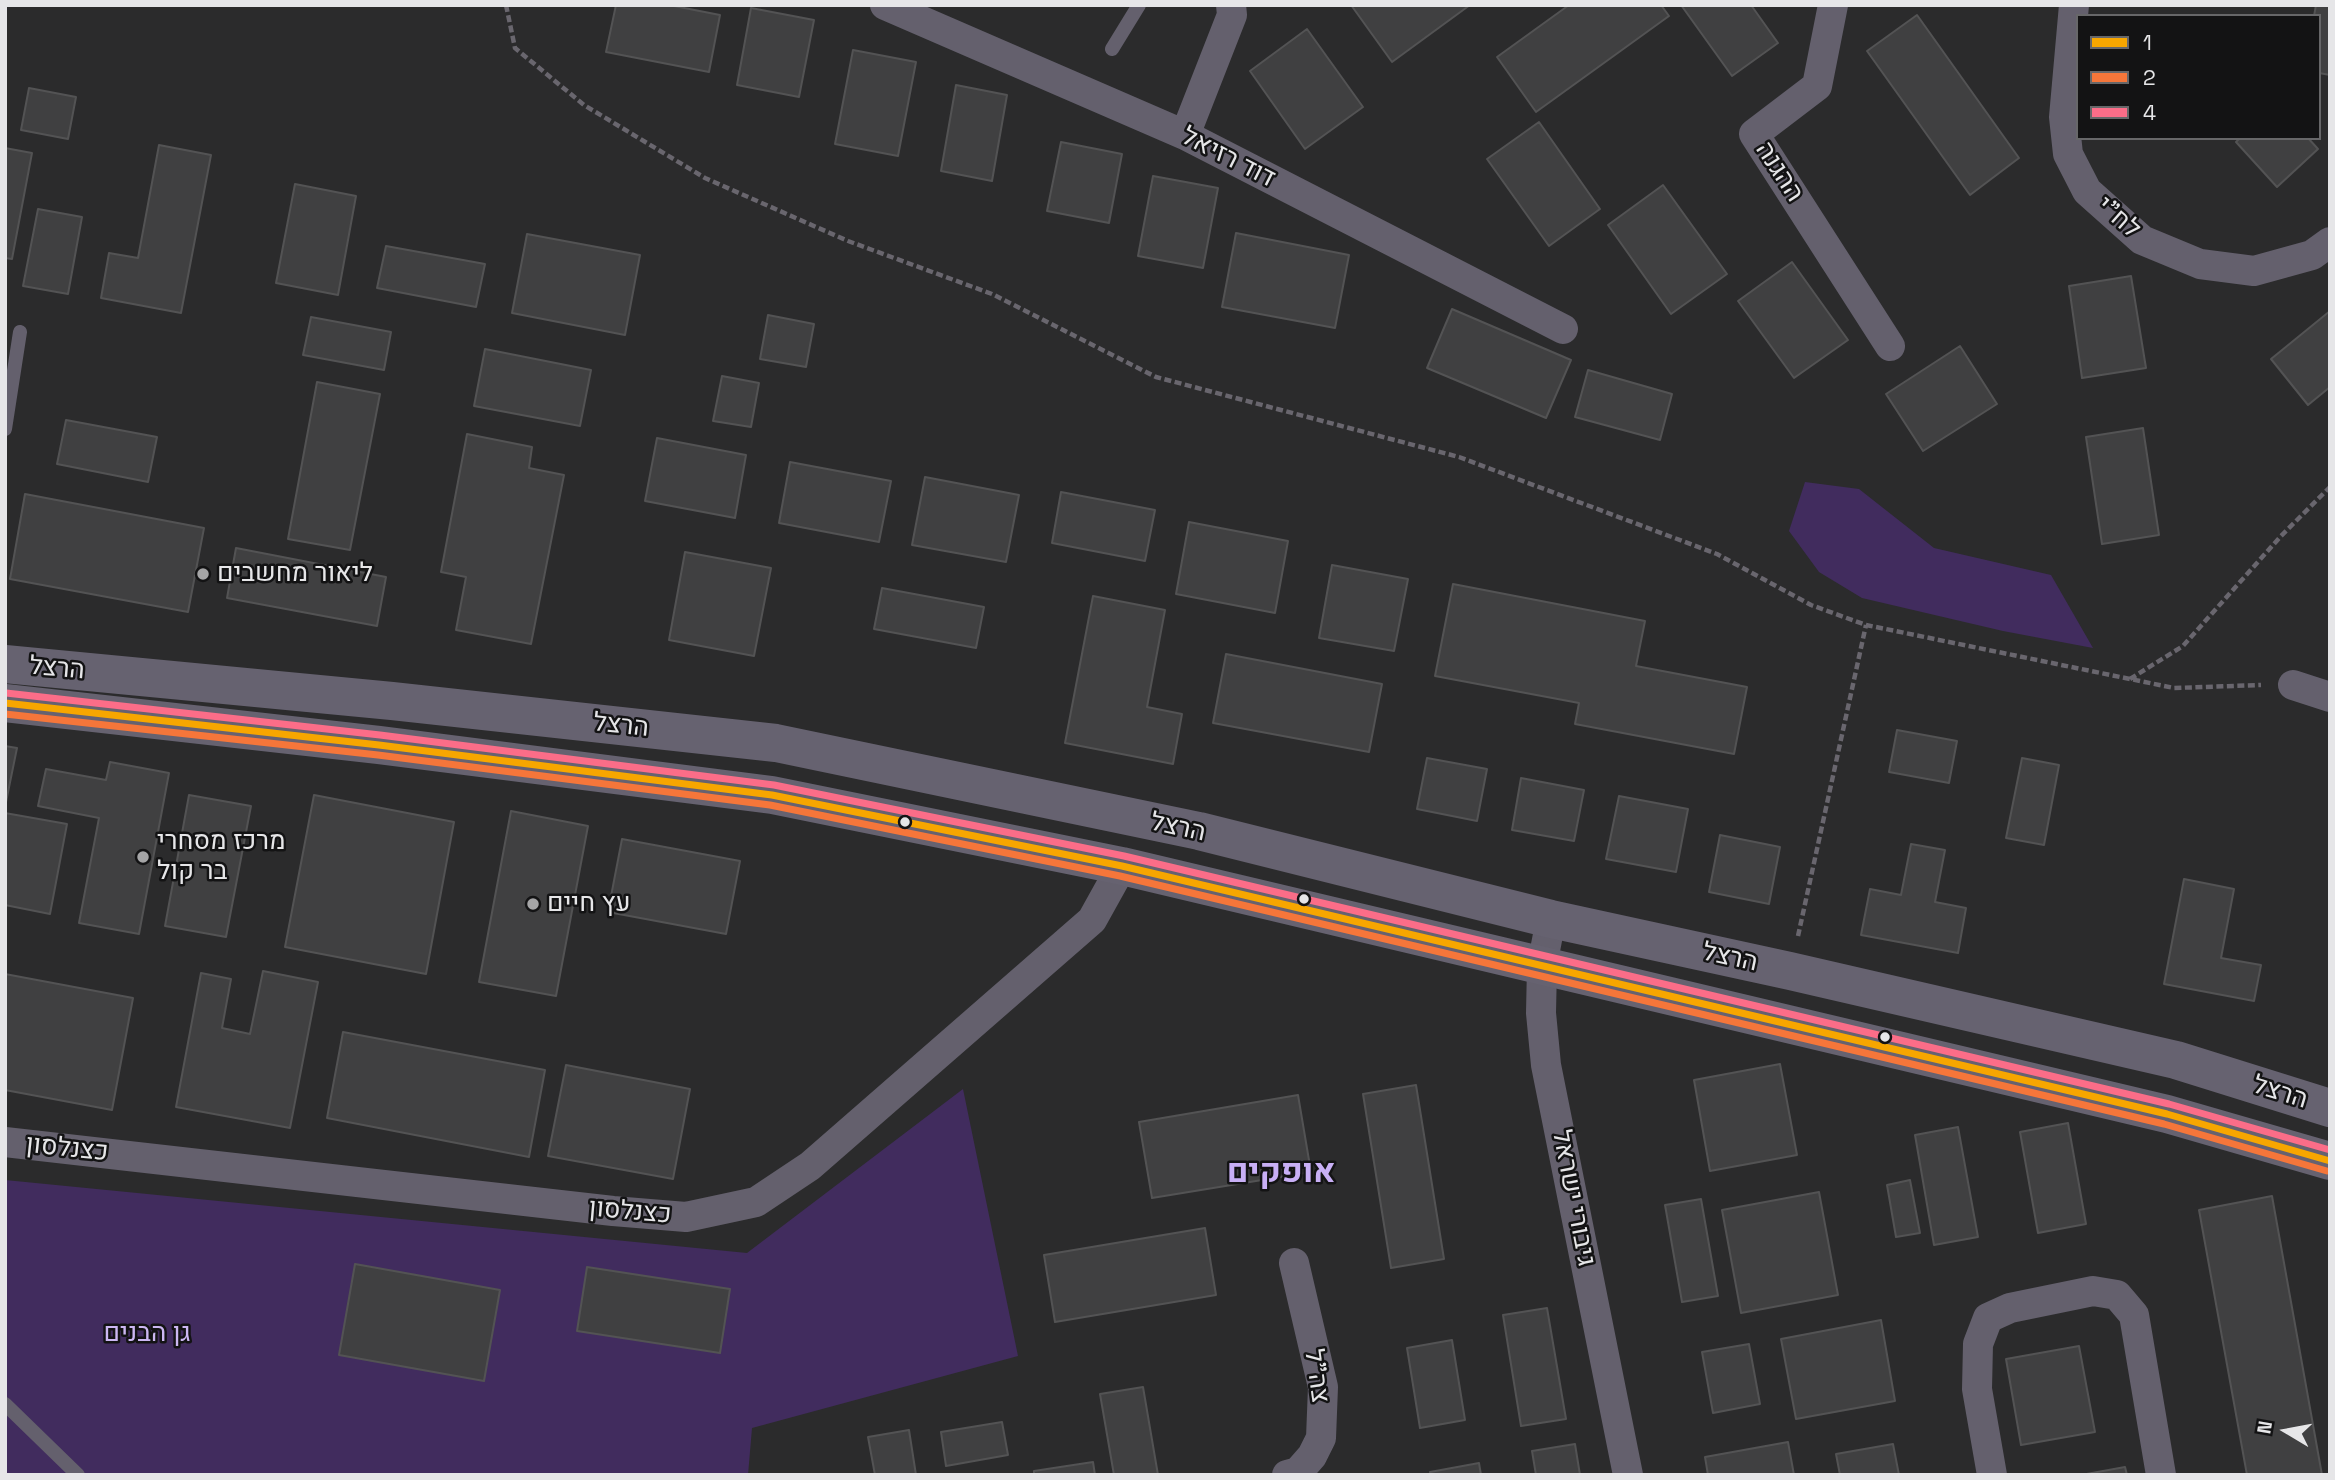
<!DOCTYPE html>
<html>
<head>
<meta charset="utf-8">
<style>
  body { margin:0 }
  #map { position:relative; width:2335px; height:1480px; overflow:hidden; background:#2b2b2c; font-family:"Space Grotesk",sans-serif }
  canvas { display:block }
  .frame { position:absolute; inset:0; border:7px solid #e6e6e8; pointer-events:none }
  .legend { position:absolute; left:2076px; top:14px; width:245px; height:126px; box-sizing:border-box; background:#131314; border:2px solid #676769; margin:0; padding:9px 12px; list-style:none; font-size:21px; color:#e6e6e8 }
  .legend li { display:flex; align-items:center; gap:14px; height:35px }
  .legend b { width:35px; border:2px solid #676769 }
  .north { position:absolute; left:2251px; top:1396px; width:70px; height:70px; -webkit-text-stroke:5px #131314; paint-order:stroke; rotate:280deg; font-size:19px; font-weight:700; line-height:28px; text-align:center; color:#e6e6e8 }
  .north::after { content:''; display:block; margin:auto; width:24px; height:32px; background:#e6e6e8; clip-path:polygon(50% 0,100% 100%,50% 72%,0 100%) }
</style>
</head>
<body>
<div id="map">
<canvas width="2335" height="1480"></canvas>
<div class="frame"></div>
<ul class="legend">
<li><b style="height:9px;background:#f7a600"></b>1</li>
<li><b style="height:9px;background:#f5763a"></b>2</li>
<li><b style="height:9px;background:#fb6d88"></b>4</li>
</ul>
<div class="north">N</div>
</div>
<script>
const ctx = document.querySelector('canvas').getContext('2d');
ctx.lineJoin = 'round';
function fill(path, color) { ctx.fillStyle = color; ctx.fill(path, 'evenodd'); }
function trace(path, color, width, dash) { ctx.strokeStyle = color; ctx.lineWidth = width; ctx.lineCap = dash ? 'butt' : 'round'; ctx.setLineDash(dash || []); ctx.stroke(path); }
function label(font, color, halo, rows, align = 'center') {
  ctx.font = font + ' "Space Grotesk",Heebo,sans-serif'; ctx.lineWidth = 5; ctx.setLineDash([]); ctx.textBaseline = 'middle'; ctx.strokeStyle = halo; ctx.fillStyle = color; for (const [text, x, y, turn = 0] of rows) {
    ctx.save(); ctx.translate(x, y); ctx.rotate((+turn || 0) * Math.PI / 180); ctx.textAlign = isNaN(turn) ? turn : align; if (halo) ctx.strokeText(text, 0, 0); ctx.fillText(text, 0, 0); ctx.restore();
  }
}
const green = new Path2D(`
  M 1805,482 L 1859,489 L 1934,548 L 2051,575 L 2093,648 L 2003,631 L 1862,598 L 1819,572 L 1789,531 Z
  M 963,1089 L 1018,1356 L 752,1428 L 748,1475 L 5,1475 L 5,1180 L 747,1253 Z`);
const building = new Path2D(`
  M 616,5 L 669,5 L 720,15 L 709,72 L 606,52 Z
  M 1351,5 L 1470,5 L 1392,62 Z
  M 1569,5 L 1661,5 L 1669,16 L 1536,112 L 1497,57 Z
  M 1681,5 L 1751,5 L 1778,43 L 1732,76 Z
  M 2316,5 L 2330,5 L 2330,75 L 2319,73 L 2319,16 L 2314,16 Z
  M 751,8 L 814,20 L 799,97 L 737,85 Z
  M 1917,15 L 2019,158 L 1970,195 L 1867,51 Z
  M 1307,29 L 1363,107 L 1305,149 L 1250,71 Z
  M 853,50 L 916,62 L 898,156 L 835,144 Z
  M 956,85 L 1007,95 L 992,181 L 941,171 Z
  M 29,88 L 76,97 L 68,139 L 21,130 Z
  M 1539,122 L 1600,209 L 1549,246 L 1487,159 Z
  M 2240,138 L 2308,138 L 2318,149 L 2277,187 L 2236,142 Z
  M 1061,142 L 1122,154 L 1109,223 L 1047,211 Z
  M 159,145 L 211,155 L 181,313 L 101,298 L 109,253 L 138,258 Z
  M 5,148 L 32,153 L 12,259 L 5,258 Z
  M 1153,176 L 1218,188 L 1203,268 L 1138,256 Z
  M 295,184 L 356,196 L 338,295 L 276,283 Z
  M 1663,185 L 1727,274 L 1671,314 L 1608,225 Z
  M 38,209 L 82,217 L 68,294 L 23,286 Z
  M 1236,233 L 1349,255 L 1335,328 L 1222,307 Z
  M 527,234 L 640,255 L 625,335 L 512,313 Z
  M 386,246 L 485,264 L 476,307 L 377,288 Z
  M 1792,262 L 1848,340 L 1794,378 L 1738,301 Z
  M 2131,276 L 2146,368 L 2082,378 L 2069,286 Z
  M 1452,309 L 1571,360 L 1546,418 L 1427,368 Z
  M 2330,311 L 2330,387 L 2308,405 L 2271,359 Z
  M 768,315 L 814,324 L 806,367 L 760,359 Z
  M 311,317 L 391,332 L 384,370 L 303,355 Z
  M 1960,346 L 1997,404 L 1923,451 L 1886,394 Z
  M 485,349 L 591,370 L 580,426 L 474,406 Z
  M 1588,370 L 1672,394 L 1660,440 L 1575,417 Z
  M 722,376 L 759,383 L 751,427 L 713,421 Z
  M 317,382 L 380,394 L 350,550 L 288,539 Z
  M 66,420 L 157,437 L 148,482 L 57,464 Z
  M 2143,428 L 2159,535 L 2102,544 L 2086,437 Z
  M 467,434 L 532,447 L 529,468 L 564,475 L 531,644 L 456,630 L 466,577 L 441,572 Z
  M 657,438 L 746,455 L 735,518 L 645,501 Z
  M 790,462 L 891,481 L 879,542 L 779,523 Z
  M 925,477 L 1019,495 L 1006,562 L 912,545 Z
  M 1061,492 L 1155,510 L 1145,561 L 1052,543 Z
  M 25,494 L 204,528 L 188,612 L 10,579 Z
  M 1189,522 L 1288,541 L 1275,613 L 1176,594 Z
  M 236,548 L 386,577 L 377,626 L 227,598 Z
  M 685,552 L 771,568 L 754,656 L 669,640 Z
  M 1332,565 L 1408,579 L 1394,651 L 1319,638 Z
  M 1453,584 L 1645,621 L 1636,666 L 1747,687 L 1734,754 L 1575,724 L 1579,703 L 1435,676 Z
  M 882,588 L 984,607 L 976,648 L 874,629 Z
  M 1093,596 L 1165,610 L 1147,707 L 1182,714 L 1173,764 L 1065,743 Z
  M 1226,654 L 1382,684 L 1369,752 L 1213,723 Z
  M 1897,730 L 1957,741 L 1949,783 L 1889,772 Z
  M 5,746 L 17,748 L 5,807 Z
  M 1427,758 L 1487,769 L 1477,821 L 1417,809 Z
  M 2022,758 L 2059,765 L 2044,845 L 2006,838 Z
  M 110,762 L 169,773 L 139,934 L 79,923 L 99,818 L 38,806 L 46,769 L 106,780 Z
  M 1521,778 L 1584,790 L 1574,841 L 1512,830 Z
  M 189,795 L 251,806 L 226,937 L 165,926 Z
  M 314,795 L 454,822 L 426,974 L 285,947 Z
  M 1619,796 L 1688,809 L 1676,872 L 1606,859 Z
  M 511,811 L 588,826 L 556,996 L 479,982 Z
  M 5,813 L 67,824 L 50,914 L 5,905 Z
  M 1720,835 L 1780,847 L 1769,904 L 1709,892 Z
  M 622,839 L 740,861 L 726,934 L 608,912 Z
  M 1911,844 L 1945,850 L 1935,902 L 1966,908 L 1958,953 L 1861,935 L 1870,889 L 1901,895 Z
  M 2184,879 L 2234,889 L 2221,958 L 2261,965 L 2254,1001 L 2164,984 Z
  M 263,971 L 318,982 L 290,1128 L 176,1107 L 201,973 L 231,979 L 222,1028 L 250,1034 Z
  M 5,974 L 133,998 L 112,1110 L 5,1090 Z
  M 343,1032 L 545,1070 L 529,1157 L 327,1118 Z
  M 1780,1064 L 1797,1155 L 1710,1171 L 1694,1080 Z
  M 566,1065 L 690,1089 L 673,1179 L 548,1156 Z
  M 1416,1085 L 1444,1259 L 1391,1268 L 1363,1094 Z
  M 1298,1095 L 1311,1172 L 1152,1198 L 1139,1122 Z
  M 2068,1123 L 2086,1224 L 2038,1233 L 2020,1132 Z
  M 1958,1127 L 1978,1237 L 1934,1245 L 1915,1135 Z
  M 1910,1180 L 1920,1233 L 1896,1237 L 1887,1185 Z
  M 1819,1192 L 1838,1295 L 1741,1313 L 1722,1210 Z
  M 2272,1196 L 2322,1475 L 2247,1475 L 2199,1210 Z
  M 1701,1199 L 1718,1296 L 1682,1302 L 1665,1205 Z
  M 1205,1228 L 1216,1295 L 1055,1322 L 1044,1255 Z
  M 355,1264 L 500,1290 L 484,1381 L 339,1355 Z
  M 587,1267 L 730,1289 L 720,1353 L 577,1331 Z
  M 1547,1308 L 1566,1419 L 1521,1426 L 1503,1315 Z
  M 1881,1320 L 1895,1401 L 1796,1419 L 1781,1339 Z
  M 1452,1340 L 1465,1420 L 1420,1428 L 1407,1348 Z
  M 1749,1344 L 1760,1404 L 1713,1413 L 1702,1352 Z
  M 2079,1346 L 2095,1432 L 2021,1445 L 2006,1359 Z
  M 1143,1387 L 1158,1475 L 1114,1475 L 1100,1394 Z
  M 1002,1422 L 1008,1455 L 946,1466 L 941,1432 Z
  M 909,1430 L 916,1475 L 875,1475 L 868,1437 Z
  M 1788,1442 L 1794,1475 L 1708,1475 L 1705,1457 Z
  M 1575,1444 L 1580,1475 L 1536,1475 L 1532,1451 Z
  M 1893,1444 L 1899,1475 L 1840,1475 L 1836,1454 Z
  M 1093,1462 L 1095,1475 L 1034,1475 L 1034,1471 Z
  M 1479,1463 L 1481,1475 L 1431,1475 L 1430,1472 Z
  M 2125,1467 L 2127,1475 L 2081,1475 Z`);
const path = new Path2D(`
  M 506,5 L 515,48 L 584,105 L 705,178 L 848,241 L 992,294 L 1156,377 L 1459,457 L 1717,554 L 1811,605 L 1866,625 L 2174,688 L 2261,685
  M 2130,679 L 2183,646 L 2281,536 L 2330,487
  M 1798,936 L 1866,625`);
const lane = new Path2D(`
  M 1112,49 L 1139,5
  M 5,429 L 20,332
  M 5,1404 L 78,1475`);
const street = new Path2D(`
  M 885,5 L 1185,135 L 1563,329
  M 1833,5 L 1817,86 L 1754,134 L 1890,346
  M 2074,5 L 2064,117 L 2068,154 L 2087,191 L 2142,240 L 2200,264 L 2254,271 L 2312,255 L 2330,242
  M 1185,135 L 1232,15 L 1231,5
  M 2293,685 L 2330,697
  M 1551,919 L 1542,966 L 1541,1013 L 1546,1065 L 1628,1475
  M 5,1142 L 613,1211 L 686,1217 L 756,1202 L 810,1166 L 1092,920 L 1122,866
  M 1287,1475 L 1298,1472 L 1312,1456 L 1321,1438 L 1323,1387 L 1294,1263
  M 1992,1475 L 1977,1389 L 1978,1344 L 1988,1318 L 2010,1308 L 2093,1291 L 2117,1295 L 2134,1315 L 2161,1475`);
const secondary = new Path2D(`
  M 5,664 L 392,701 L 776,743 L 1199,831 L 1551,919 L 1790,971 L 2176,1060 L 2330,1108
  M 5,703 L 379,745 L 772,795 L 1122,866 L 2167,1114 L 2330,1161`);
const bus1 = new Path2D(`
  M 5,703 L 379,745 L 772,795 L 1122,866 L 2167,1114 L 2330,1161`);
const bus2 = new Path2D(`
  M 5,714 L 378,755 L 770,805 L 1120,876 L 2164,1124 L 2327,1171`);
const bus3 = new Path2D(`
  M 6,693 L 380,735 L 774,785 L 1124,856 L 2169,1104 L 2330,1150`);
const markers = [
  [203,574,7,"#a5a5a6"],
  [905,822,6,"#e6e6e8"],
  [143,857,7,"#a5a5a6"],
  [1304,899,6,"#e6e6e8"],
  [533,904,7,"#a5a5a6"],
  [1885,1037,6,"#e6e6e8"]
];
const streetNames = [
  ["דוד רזיאל",1228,158,27],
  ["ההגנה",1779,172,57],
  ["לח\"י",2118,218,41],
  ["הרצל",57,669,5],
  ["הרצל",621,726,6],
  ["הרצל",1178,828,12],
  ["הרצל",1730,958,12],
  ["הרצל",2280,1093,17],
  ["כצנלסון",67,1149,6],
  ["גיבורי ישראל",1573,1198,79],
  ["כצנלסון",630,1212,5],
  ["צה\"ל",1316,1376,82]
];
const poiNames = [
  ["ליאור מחשבים",217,574],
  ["מרכז מסחרי",157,842],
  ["בר קול",157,872],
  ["עץ חיים",547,904]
];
const parkNames = [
  ["גן הבנים",147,1334]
];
const districtNames = [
  ["אופקים",1281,1173]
];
fill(green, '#412c5e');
fill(building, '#404041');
trace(building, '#535354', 2);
trace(path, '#69666e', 4.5, [7, 3.5]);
trace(lane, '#64606d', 14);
trace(street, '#64606d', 30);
trace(secondary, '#666270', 38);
trace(bus1, '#f7a600', 7);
trace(bus2, '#f5763a', 7);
trace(bus3, '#fb6d88', 7);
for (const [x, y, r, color] of markers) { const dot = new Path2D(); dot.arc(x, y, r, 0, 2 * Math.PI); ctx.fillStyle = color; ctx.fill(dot); trace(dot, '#131314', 2.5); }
label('26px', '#e6e6e8', '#131314', streetNames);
label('26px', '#e6e6e8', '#131314', poiNames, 'left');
label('26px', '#ccb7f2', '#131314', parkNames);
label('bold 33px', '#c8aff5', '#131314', districtNames);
</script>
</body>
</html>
